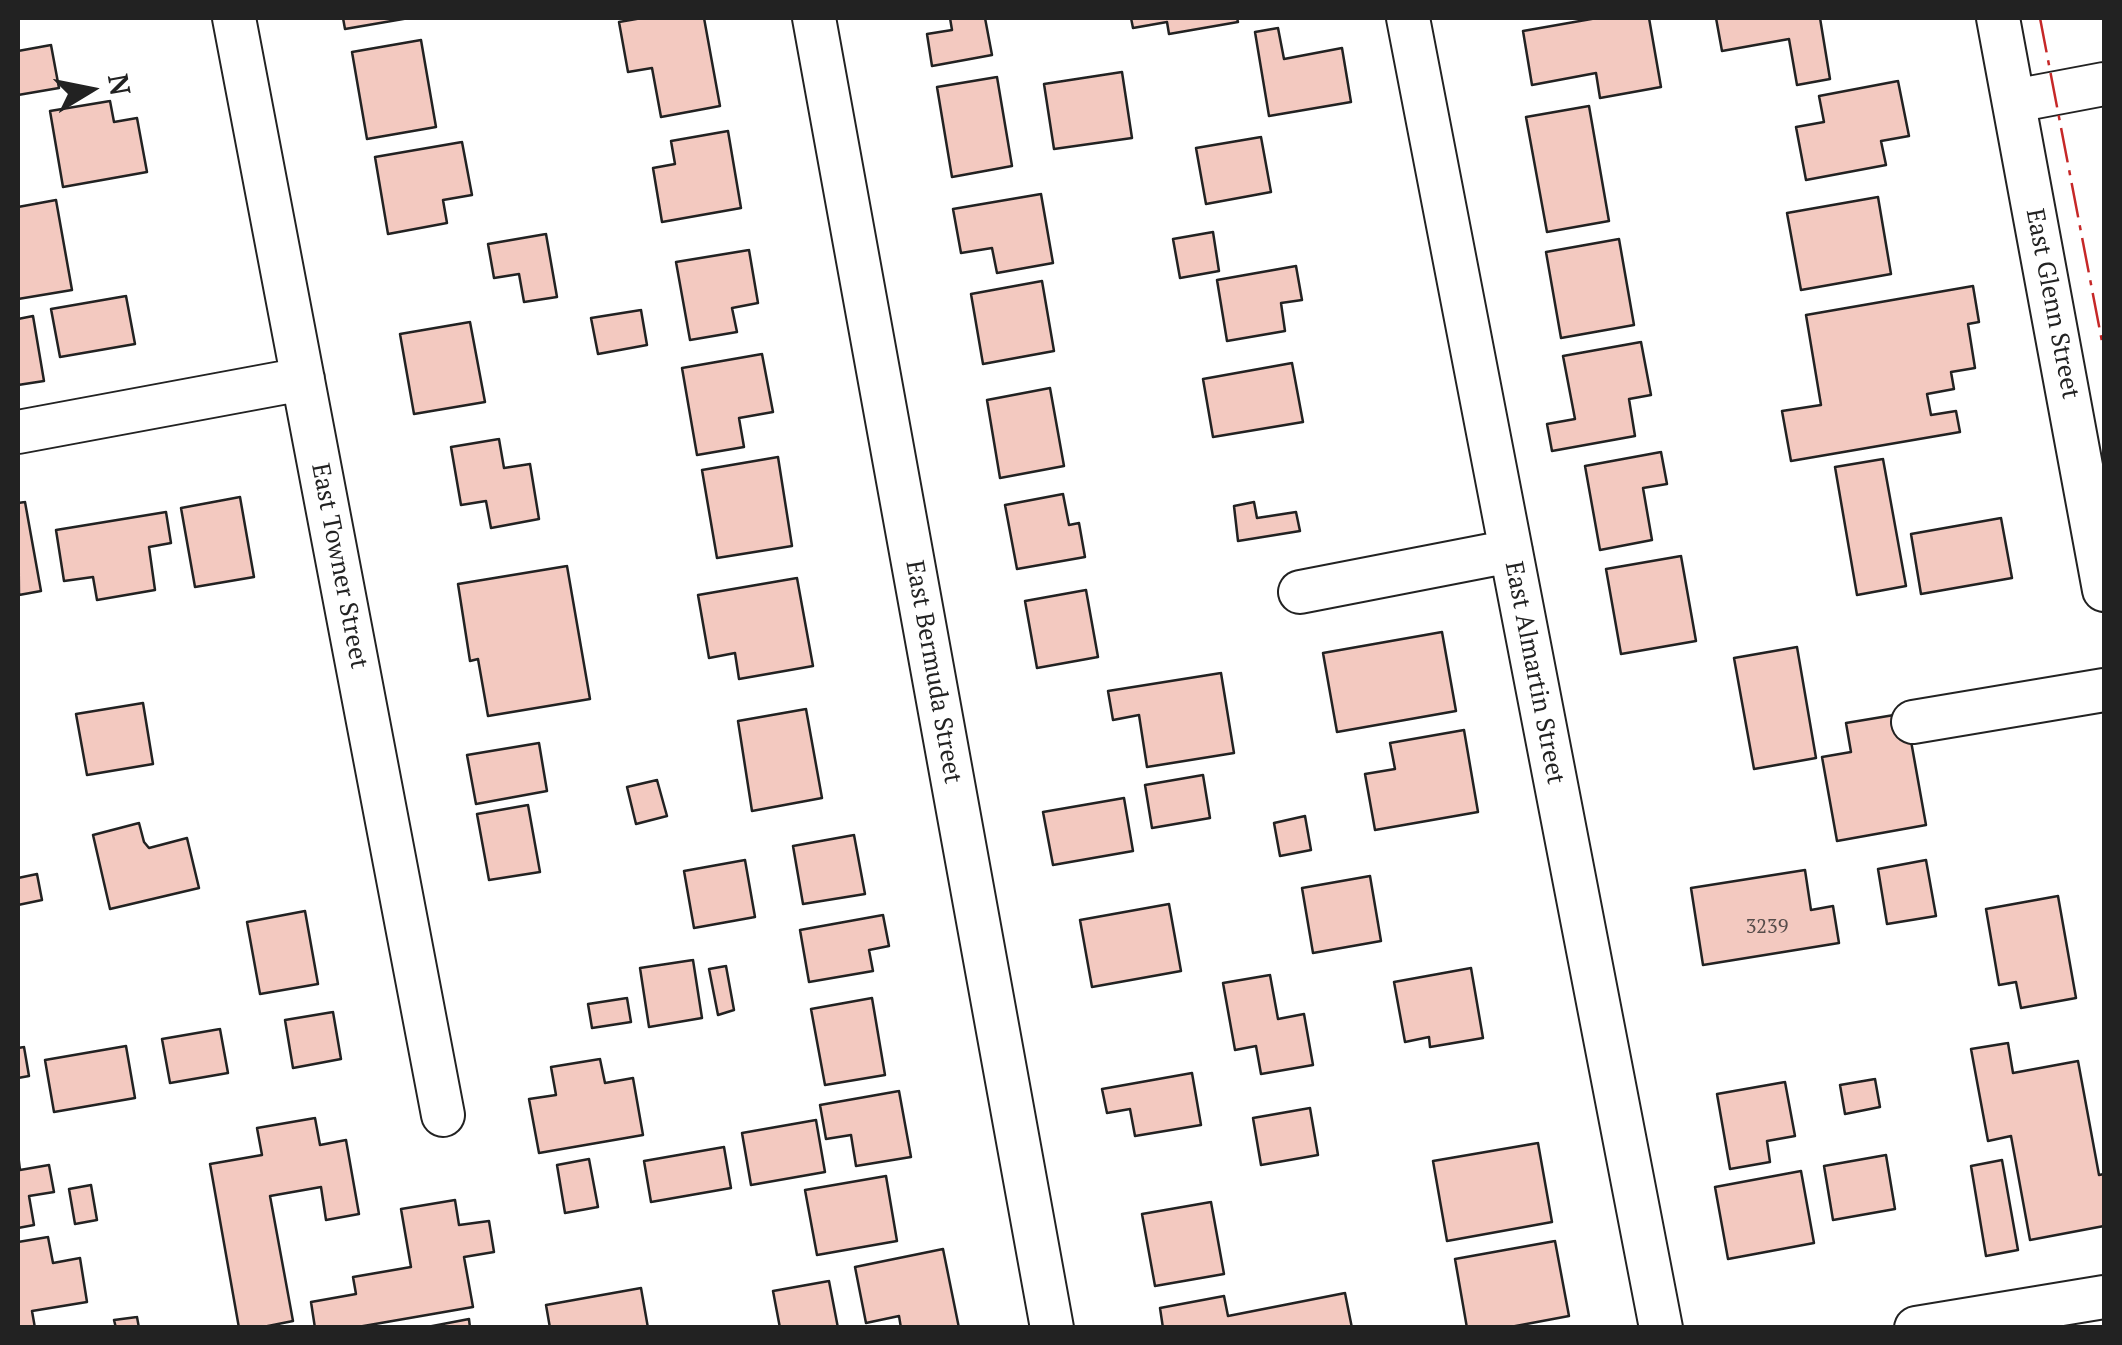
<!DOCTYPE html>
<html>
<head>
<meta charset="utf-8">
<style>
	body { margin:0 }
	#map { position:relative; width:2122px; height:1345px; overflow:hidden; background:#fff; font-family:"PT Serif",serif }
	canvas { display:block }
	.frame { position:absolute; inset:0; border:20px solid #222; pointer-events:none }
	.north { position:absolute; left:40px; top:40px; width:100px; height:100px; -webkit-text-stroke:8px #fff; paint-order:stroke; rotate:80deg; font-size:28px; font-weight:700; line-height:40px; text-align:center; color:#222 }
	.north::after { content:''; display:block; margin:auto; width:35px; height:45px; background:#222; clip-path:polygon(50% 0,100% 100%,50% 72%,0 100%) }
</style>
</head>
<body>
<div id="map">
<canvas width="2122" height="1345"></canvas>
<div class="frame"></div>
<div class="north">N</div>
</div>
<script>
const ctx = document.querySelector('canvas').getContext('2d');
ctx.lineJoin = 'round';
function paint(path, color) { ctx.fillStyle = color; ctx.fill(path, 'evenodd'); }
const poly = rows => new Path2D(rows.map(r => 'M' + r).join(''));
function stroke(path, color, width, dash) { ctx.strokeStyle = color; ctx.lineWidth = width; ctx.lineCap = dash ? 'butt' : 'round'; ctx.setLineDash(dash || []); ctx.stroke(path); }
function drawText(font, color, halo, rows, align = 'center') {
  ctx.font = font + ' "PT Serif",serif'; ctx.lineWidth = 8; ctx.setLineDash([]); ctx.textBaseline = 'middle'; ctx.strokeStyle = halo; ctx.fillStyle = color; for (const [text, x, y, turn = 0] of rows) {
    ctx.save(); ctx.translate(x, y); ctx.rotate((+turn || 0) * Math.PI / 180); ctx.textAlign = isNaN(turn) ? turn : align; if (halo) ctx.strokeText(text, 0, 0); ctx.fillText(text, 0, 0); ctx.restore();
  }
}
const building = poly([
	[343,18,409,18,345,29,343,18],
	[642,18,704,18,720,106,661,117,652,68,628,72,619,22,642,18],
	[950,18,985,18,992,55,932,66,927,34,952,30,950,18],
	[1131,18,1237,18,1238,22,1169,34,1167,22,1133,28,1131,18],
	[1597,18,1649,18,1661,87,1600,98,1596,73,1532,85,1523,31,1597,18],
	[1716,18,1820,18,1830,79,1797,85,1789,39,1722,51,1716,18],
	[1278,28,1284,59,1342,48,1351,102,1269,116,1255,32,1278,28],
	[421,40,436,127,367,139,352,52,421,40],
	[51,45,59,88,18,95,18,51,51,45],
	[1122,72,1132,138,1054,149,1044,84,1122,72],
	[997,77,1012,166,952,177,937,87,997,77],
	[1898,81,1909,136,1881,141,1886,165,1806,180,1796,127,1824,122,1819,96,1898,81],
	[110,101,114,122,137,118,147,172,63,187,50,111,110,101],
	[1589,106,1609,221,1547,232,1526,117,1589,106],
	[728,131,741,208,662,222,653,168,675,164,671,141,728,131],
	[1261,137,1271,192,1206,204,1196,148,1261,137],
	[462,142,472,195,443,200,447,223,388,234,375,157,462,142],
	[1041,194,1053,263,997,273,992,248,961,253,953,209,1041,194],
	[1878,197,1891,274,1801,290,1787,213,1878,197],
	[56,200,72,290,18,299,18,207,56,200],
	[1213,232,1219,271,1180,278,1173,239,1213,232],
	[546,234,557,297,524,302,519,274,494,278,488,244,546,234],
	[1619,239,1634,325,1561,338,1546,252,1619,239],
	[749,250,758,303,732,308,737,332,690,340,676,262,749,250],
	[1296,266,1302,300,1281,303,1285,331,1227,341,1217,280,1296,266],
	[1042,281,1054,351,983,364,971,294,1042,281],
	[1973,286,1979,322,1968,324,1975,368,1951,372,1954,389,1927,394,1931,415,1956,411,1960,432,1791,461,1782,411,1821,405,1806,315,1973,286],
	[126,296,135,344,60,357,51,309,126,296],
	[641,310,647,345,598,354,591,318,641,310],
	[33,316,44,381,18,385,18,319,33,316],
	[470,322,485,402,414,414,400,334,470,322],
	[1641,342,1651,395,1629,399,1635,436,1552,451,1547,424,1575,419,1563,356,1641,342],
	[762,354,773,412,739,418,744,447,697,455,682,368,762,354],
	[1292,363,1303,422,1213,437,1203,379,1292,363],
	[1050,388,1064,466,1000,478,987,400,1050,388],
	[499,439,504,468,530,464,539,519,491,528,486,501,461,505,451,447,499,439],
	[1661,452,1667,484,1643,488,1652,540,1600,550,1585,466,1661,452],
	[778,457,792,546,717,558,702,470,778,457],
	[1883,459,1906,586,1857,595,1835,467,1883,459],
	[1063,494,1069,525,1079,523,1085,557,1017,569,1005,505,1063,494],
	[240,497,254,577,195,587,181,508,240,497],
	[25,502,41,591,19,595,18,503,25,502],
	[1254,502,1257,518,1296,512,1300,531,1238,541,1234,506,1254,502],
	[166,512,171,543,149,547,155,590,97,600,93,577,64,581,56,530,166,512],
	[2001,518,2012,578,1921,594,1911,534,2001,518],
	[1681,556,1696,641,1621,654,1606,569,1681,556],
	[567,566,590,699,488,716,478,659,470,661,458,584,567,566],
	[797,578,813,666,739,679,735,653,709,658,698,595,797,578],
	[1086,590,1098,657,1037,668,1025,601,1086,590],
	[1442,632,1456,711,1337,732,1323,653,1442,632],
	[1797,647,1816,758,1754,769,1734,658,1797,647],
	[1221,673,1234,753,1147,767,1139,715,1113,720,1108,691,1221,673],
	[143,703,153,764,87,775,76,714,143,703],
	[806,709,822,798,752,811,738,721,806,709],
	[1906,713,1926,825,1837,841,1822,757,1851,752,1846,723,1906,713],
	[1464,730,1478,812,1375,830,1365,774,1395,769,1390,743,1464,730],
	[539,743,547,791,476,804,467,755,539,743],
	[1203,775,1210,818,1152,828,1145,785,1203,775],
	[657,780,667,816,636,824,627,787,657,780],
	[1124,798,1133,851,1053,865,1043,812,1124,798],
	[528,805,540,872,489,880,477,814,528,805],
	[1305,816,1311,850,1280,856,1274,823,1305,816],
	[139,823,144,842,149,848,187,838,199,888,110,909,93,835,139,823],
	[854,835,865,894,803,904,793,846,854,835],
	[745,860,755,917,694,928,684,871,745,860],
	[1926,860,1936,916,1887,924,1878,869,1926,860],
	[1805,870,1811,910,1833,906,1839,943,1703,965,1691,888,1805,870],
	[37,874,42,900,18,905,18,878,37,874],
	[1370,876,1381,941,1313,953,1302,888,1370,876],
	[2058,896,2076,998,2021,1008,2016,982,1999,985,1986,909,2058,896],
	[1169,904,1181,971,1092,987,1080,920,1169,904],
	[305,911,318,984,260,994,247,922,305,911],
	[883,915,889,946,869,950,873,971,809,982,800,930,883,915],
	[693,960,702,1018,649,1027,640,968,693,960],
	[726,966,734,1010,718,1015,709,969,726,966],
	[1471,968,1483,1038,1430,1047,1429,1037,1405,1042,1394,982,1471,968],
	[1270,975,1278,1019,1304,1014,1313,1065,1261,1074,1256,1046,1235,1050,1223,983,1270,975],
	[627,998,631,1022,592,1028,588,1004,627,998],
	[872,998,885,1075,825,1085,811,1009,872,998],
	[333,1012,341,1059,293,1068,285,1020,333,1012],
	[220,1029,228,1073,170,1083,162,1039,220,1029],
	[2008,1043,2013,1073,2078,1061,2099,1175,2104,1174,2104,1226,2030,1240,2011,1136,1988,1141,1971,1049,2008,1043],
	[126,1046,135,1098,54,1112,45,1060,126,1046],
	[24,1047,29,1076,18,1078,18,1048,24,1047],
	[600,1059,605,1083,633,1078,643,1135,539,1153,529,1099,556,1095,551,1067,600,1059],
	[1192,1073,1201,1125,1135,1136,1130,1109,1107,1113,1102,1089,1192,1073],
	[1875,1079,1880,1107,1845,1114,1840,1085,1875,1079],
	[1785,1082,1795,1136,1767,1141,1770,1162,1730,1169,1717,1094,1785,1082],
	[899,1091,911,1157,856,1166,851,1135,826,1139,820,1105,899,1091],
	[1310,1108,1318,1155,1261,1165,1253,1118,1310,1108],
	[315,1118,320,1145,346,1140,359,1214,326,1220,321,1187,270,1196,293,1321,258,1328,239,1328,210,1164,262,1155,257,1128,315,1118],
	[816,1120,825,1172,751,1185,742,1133,816,1120],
	[1538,1143,1552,1222,1447,1241,1433,1161,1538,1143],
	[724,1147,731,1188,651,1202,644,1161,724,1147],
	[18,1154,20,1170,49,1165,54,1192,29,1196,34,1225,18,1228,18,1154],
	[1886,1155,1895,1209,1833,1220,1824,1166,1886,1155],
	[589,1159,598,1207,565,1213,557,1165,589,1159],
	[2002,1160,2018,1250,1986,1256,1971,1166,2002,1160],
	[1801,1171,1814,1243,1728,1259,1715,1187,1801,1171],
	[886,1176,897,1241,817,1255,805,1190,886,1176],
	[91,1185,97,1220,75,1224,69,1189,91,1185],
	[455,1200,459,1225,489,1221,494,1252,464,1257,473,1307,352,1328,315,1328,311,1302,356,1294,353,1277,411,1267,401,1209,455,1200],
	[1211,1202,1224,1274,1155,1286,1142,1214,1211,1202],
	[48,1237,53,1263,80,1258,87,1302,32,1311,35,1328,18,1328,18,1242,48,1237],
	[1555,1241,1569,1316,1505,1328,1467,1328,1455,1259,1555,1241],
	[943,1249,959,1328,901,1328,899,1316,866,1323,855,1267,943,1249],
	[829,1281,838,1328,780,1328,773,1291,829,1281],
	[641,1288,648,1328,550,1328,546,1305,641,1288],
	[1345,1293,1352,1328,1163,1328,1160,1308,1224,1296,1228,1316,1345,1293],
	[137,1317,139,1328,116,1328,114,1320,137,1317],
	[469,1319,470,1328,422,1328,469,1319]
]);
const minor = poly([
	[234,18,443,1115],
	[814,18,1052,1328],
	[1408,18,1661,1328],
	[1998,18,2104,590],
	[2014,101,2104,84],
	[18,432,303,379],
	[1300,592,1511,551],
	[1913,722,2104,690],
	[1916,1328,2104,1297]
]);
const power = poly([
	[2040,18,2104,352]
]);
const numberNames = [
	["3239",1767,927]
];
const streetNames = [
	["East Glenn Street",2052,304,79],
	["East Towner Street",339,566,79],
	["East Bermuda Street",933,672,80],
	["East Almartin Street",1534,673,79]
];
paint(building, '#f3c9c0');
stroke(building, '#222', 2.5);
stroke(minor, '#222', 46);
stroke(minor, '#fff', 42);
stroke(power, '#c62828', 2.5, [35, 8, 5, 8]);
drawText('20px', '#564c4a', null, numberNames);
drawText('25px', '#222', '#fff', streetNames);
</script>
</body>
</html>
